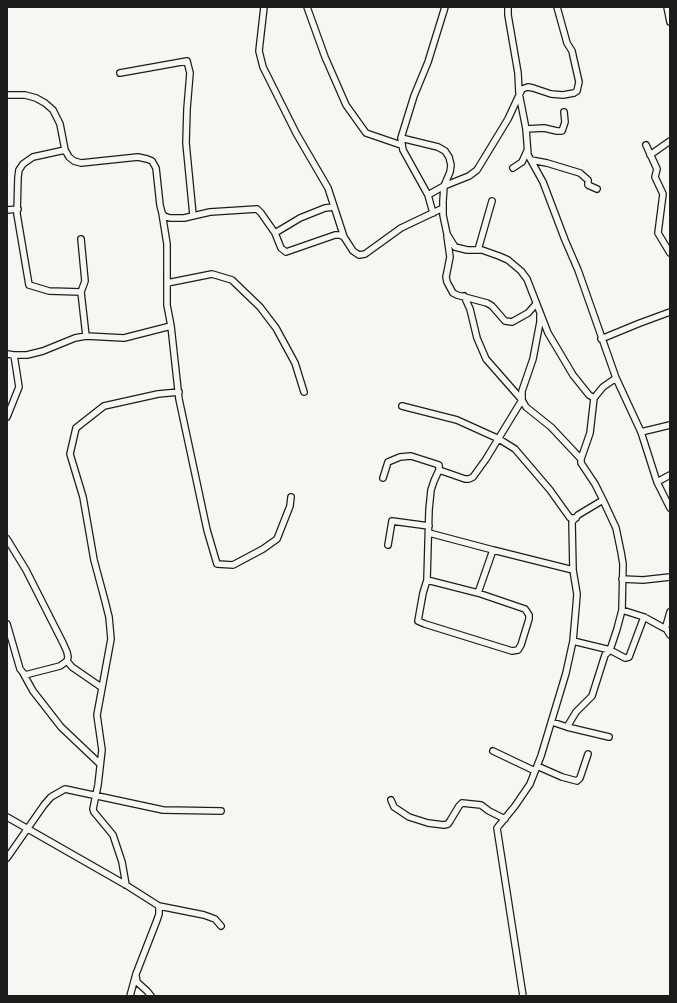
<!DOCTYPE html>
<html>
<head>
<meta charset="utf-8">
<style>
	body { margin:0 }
	#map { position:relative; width:677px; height:1003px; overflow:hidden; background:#f6f6f2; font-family:"Indie Flower",sans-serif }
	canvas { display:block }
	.frame { position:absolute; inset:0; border:8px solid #1c1c1c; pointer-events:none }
</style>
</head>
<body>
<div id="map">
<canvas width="677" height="1003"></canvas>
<div class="frame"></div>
</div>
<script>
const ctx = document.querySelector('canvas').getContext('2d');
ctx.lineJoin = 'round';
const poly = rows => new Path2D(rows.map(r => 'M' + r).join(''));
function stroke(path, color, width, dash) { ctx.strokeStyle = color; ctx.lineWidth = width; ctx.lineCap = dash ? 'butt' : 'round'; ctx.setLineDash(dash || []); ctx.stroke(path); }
const street = poly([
	[264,7,259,51,263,67,296,133,328,188,344,237],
	[307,7,325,57,346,105,366,133,401,145],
	[508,7,508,15,518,73,519,93,526,129,528,155,543,182,565,240,578,270,616,378,641,432,657,482,670,508],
	[667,7,670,22],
	[120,73,187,61,190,73,187,109,186,143,193,215],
	[7,95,25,95,36,98,45,103,53,110,60,124,65,150,69,157,74,161,81,163,138,157,147,159,152,161,156,168,160,205,162,213,164,216,170,218,184,218,210,212,257,209,261,213,275,233,281,248,286,252,335,235,340,235,344,237,353,251,359,255,365,254,401,228,443,208],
	[526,129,544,128,557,131,562,131,565,122,564,112],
	[401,138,438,147,445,151,449,157,451,165,450,172,444,186,443,201,443,215,447,234,455,247,467,250,482,250,499,256,508,260,521,271,527,279,548,333,557,348,573,375,589,395,594,398],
	[646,145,657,169,655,177,663,194,658,233,670,253],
	[65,150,33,157,23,164,19,170,18,177,17,214,29,285,49,291,81,292],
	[650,155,670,141],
	[531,160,547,163,580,173,588,180,588,185,597,189],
	[513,168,522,162,527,151],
	[428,195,444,186,469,176,477,170,508,119,522,89,528,87,533,88,551,94,563,95,574,93,577,91,579,82,574,60,572,51,567,43,557,7],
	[7,210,18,209],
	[162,213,167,244,167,305,171,326,179,399,207,530,217,564,233,565,263,549,277,539,290,506,291,497],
	[433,213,428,195,403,150,401,138,414,96,428,62,445,7],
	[275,233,300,218,325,208,334,207],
	[447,236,450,257,446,277,447,282,453,293,457,295,487,303,492,306,505,321,512,322,528,313,536,304],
	[81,239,85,281,81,292,86,336],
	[478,250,492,201],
	[167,283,212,274,232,280,260,307,276,328,295,363,304,392],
	[540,315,540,322,533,359,522,391,522,400,526,407,551,427,581,459],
	[601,339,640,323,670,312],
	[7,354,14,355,27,355,43,351,75,338,86,336,124,338,171,326],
	[402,406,457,420,499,439,515,449,550,490,570,518,576,518],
	[7,417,19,387,14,355],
	[641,432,670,425],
	[383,478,388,462,400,457,411,456,436,464,439,465,439,470,465,479,469,479,473,477,486,459,522,400,486,359,477,338,470,309,464,296],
	[657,482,670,475],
	[429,533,493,550],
	[7,539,26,570,63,643,67,652,68,657,67,661,72,667,101,687],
	[388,545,392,521,429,526],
	[622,579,643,580,670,577],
	[427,580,478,593,525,609,529,615,529,619,521,645,518,650,512,651,425,624,418,621,423,593,427,580,429,510,431,490,434,481,439,470],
	[478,593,493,550,573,570],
	[622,610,644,617,664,628,666,626,670,612],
	[7,624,20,669,25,675,60,666,67,661],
	[665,627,670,635],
	[573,641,610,650,625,658,629,657,644,617],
	[23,673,33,691,61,727,100,764],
	[552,722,567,727,576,712,592,696,605,655,610,650,617,629,622,610,623,564,621,552,616,528,603,500],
	[567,727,609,737],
	[493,751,535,771],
	[537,766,562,777,577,781,580,778,588,754],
	[391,800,394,807,409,817,428,823,444,825,448,824,450,821,459,806,462,803,481,805,489,811,505,819],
	[7,817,126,885,159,906,159,914,157,920,136,974,130,996],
	[7,858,44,805,51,797,65,789,163,810,221,811],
	[126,885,122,862,113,835,94,812,93,809,98,785,102,750,97,715,111,639,109,617,105,601,94,560,83,497,70,454,76,428,104,406,158,394,179,392],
	[159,906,204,915,215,919,221,926],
	[136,976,137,982,147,991,151,996],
	[523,996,497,828,515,806,530,784,541,756,566,673,573,641,576,607,577,594,573,570,572,522,578,515,603,500,595,484,581,463,581,459,590,433,594,398,603,387,616,378]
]);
stroke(street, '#1c1c1c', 8);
stroke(street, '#f6f6f2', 5.5);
</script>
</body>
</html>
